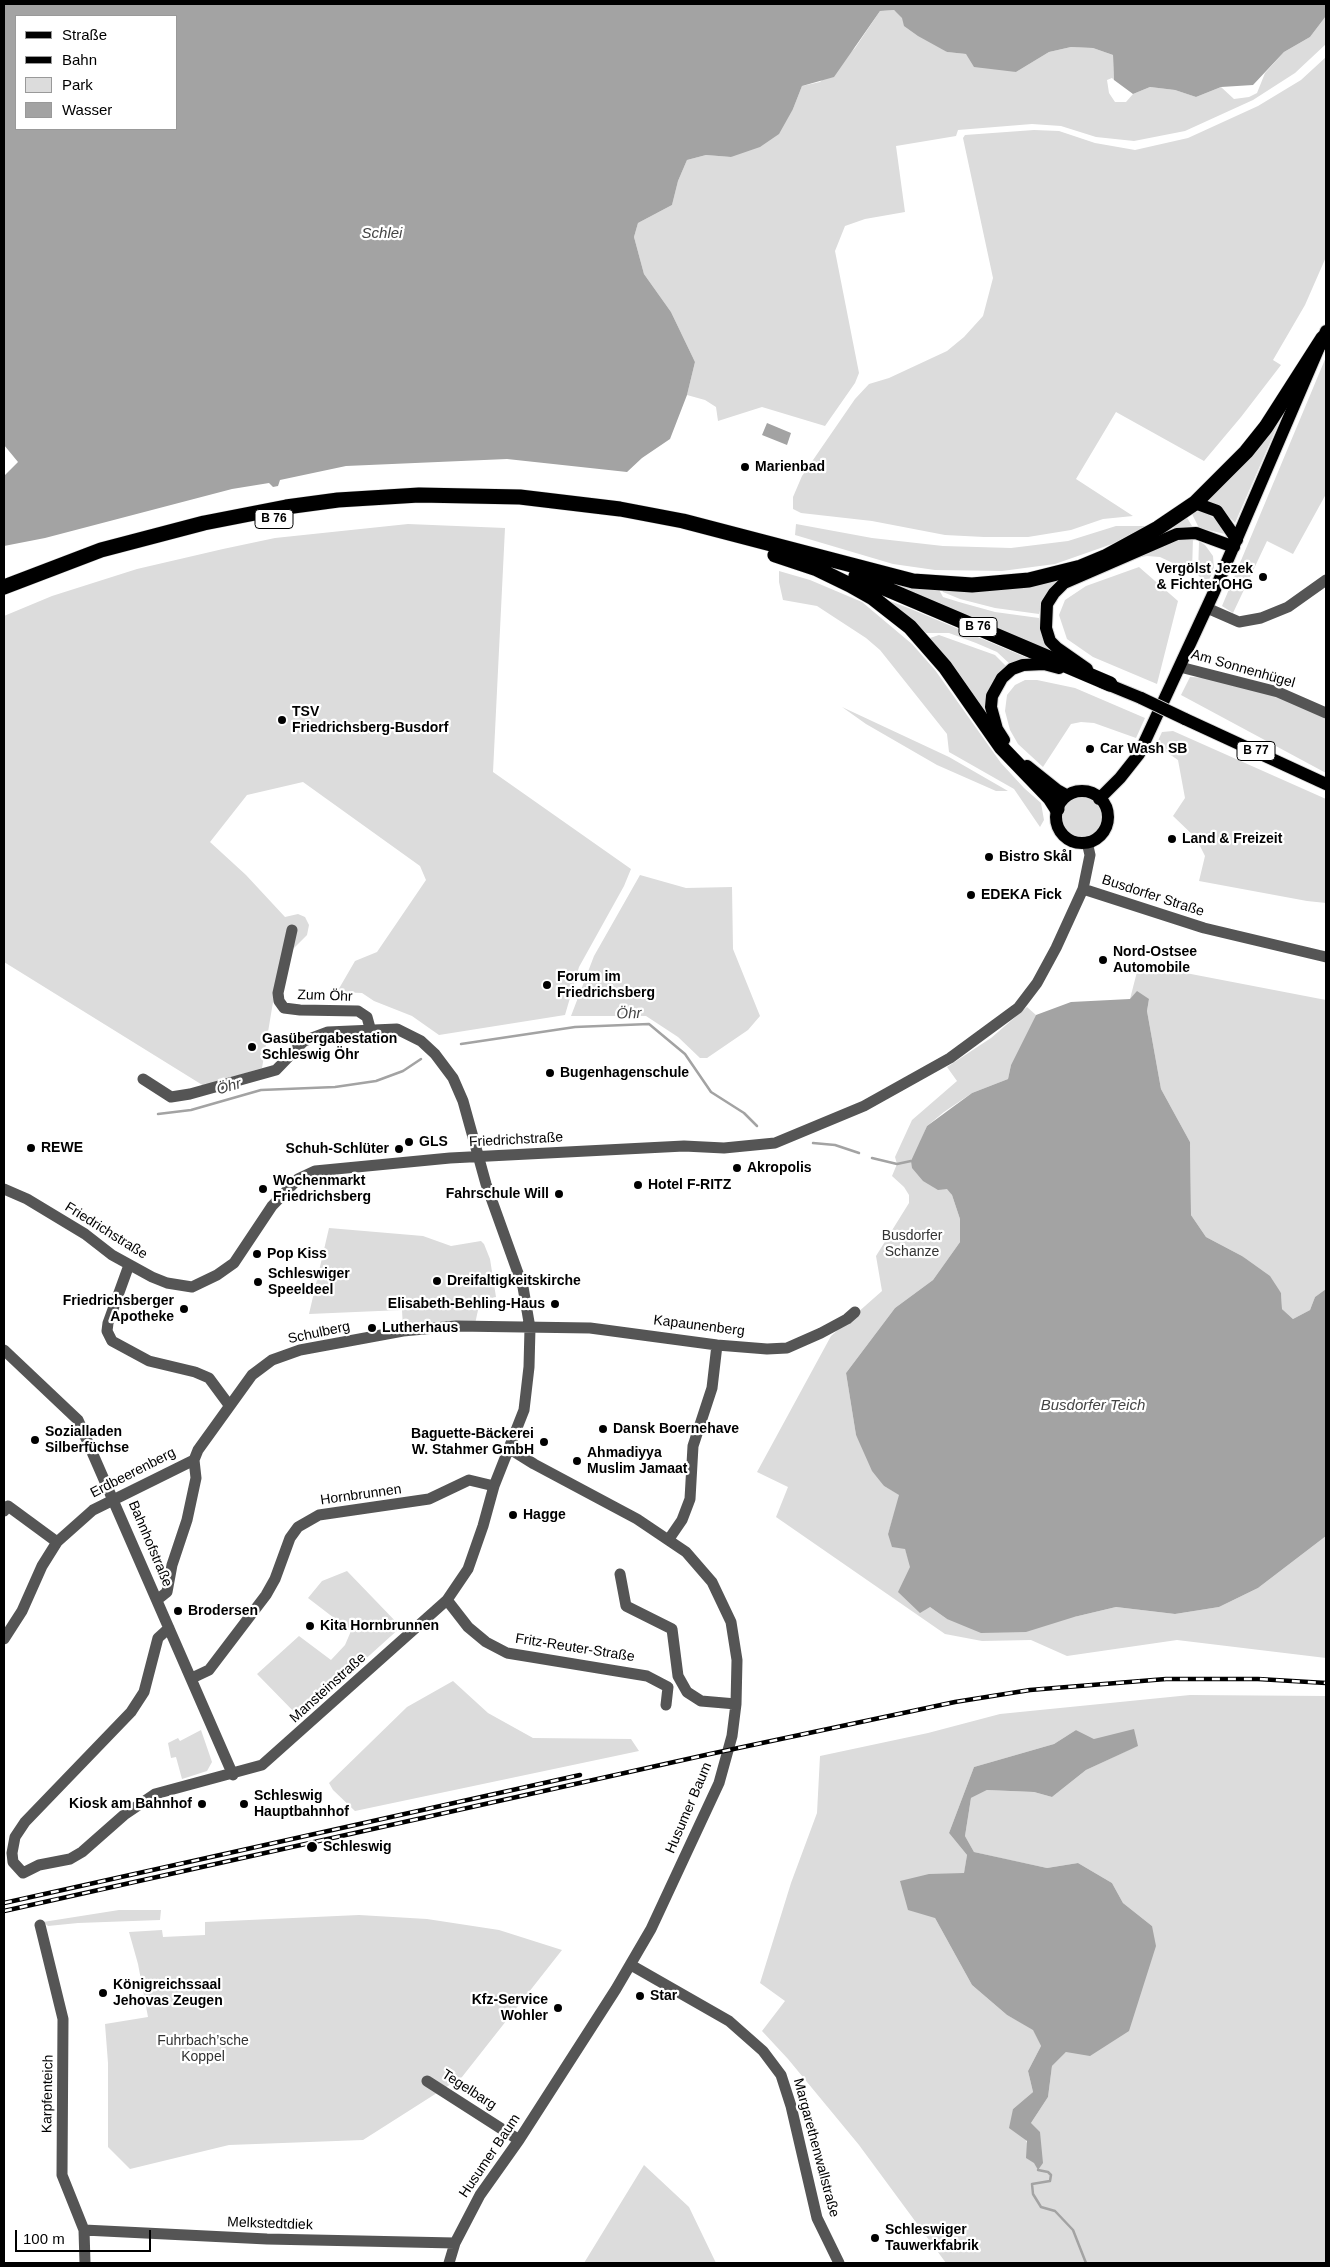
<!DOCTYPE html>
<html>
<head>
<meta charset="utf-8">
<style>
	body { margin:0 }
	#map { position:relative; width:1330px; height:2267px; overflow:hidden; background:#fff; font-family:Helvetica,sans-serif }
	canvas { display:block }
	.frame { position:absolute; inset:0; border:5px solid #000; pointer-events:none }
	.legend { position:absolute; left:15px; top:15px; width:162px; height:115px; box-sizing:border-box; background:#fff; border:1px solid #999; margin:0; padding:6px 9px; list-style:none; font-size:15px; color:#000 }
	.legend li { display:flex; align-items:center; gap:10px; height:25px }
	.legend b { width:25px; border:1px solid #999 }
	.scale { position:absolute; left:15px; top:2230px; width:136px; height:22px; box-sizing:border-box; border:2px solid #000; border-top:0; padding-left:6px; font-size:15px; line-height:18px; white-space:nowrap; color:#000; -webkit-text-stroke:4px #fff; paint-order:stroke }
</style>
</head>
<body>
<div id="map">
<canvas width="1330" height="2267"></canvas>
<div class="frame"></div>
<ul class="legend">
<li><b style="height:6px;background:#000"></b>Straße</li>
<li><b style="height:6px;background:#000"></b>Bahn</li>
<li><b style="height:14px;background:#dcdcdc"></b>Park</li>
<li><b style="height:14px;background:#a3a3a3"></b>Wasser</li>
</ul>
<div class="scale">100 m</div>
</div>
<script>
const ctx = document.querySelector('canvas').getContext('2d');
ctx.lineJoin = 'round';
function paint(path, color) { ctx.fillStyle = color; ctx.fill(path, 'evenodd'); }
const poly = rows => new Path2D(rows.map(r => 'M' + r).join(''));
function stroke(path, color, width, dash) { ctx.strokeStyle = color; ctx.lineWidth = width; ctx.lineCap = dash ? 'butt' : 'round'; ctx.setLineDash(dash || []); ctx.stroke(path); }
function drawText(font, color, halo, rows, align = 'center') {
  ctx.font = font + ' Helvetica,sans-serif'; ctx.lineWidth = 4.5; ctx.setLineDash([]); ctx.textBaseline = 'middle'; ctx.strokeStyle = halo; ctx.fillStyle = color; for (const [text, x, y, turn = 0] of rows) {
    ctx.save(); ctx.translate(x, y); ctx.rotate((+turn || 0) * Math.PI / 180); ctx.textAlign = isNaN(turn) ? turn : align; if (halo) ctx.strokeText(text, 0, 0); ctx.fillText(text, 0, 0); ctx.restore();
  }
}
const green = poly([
	[894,10,947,52,966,54,1016,72,1049,52,1071,47,1093,48,1113,55,1114,80,1112,78,1107,80,1109,93,1115,102,1126,102,1133,94,1150,87,1175,90,1196,97,1221,87,1234,99,1249,97,1257,93,1265,73,1284,52,1310,37,1326,16,1326,44,1295,73,1253,100,1185,131,1134,141,1096,137,1061,126,1032,124,958,130,956,136,896,146,905,212,865,219,845,226,835,251,859,373,855,383,825,426,762,407,718,421,716,407,705,400,687,395,695,362,671,312,644,274,634,237,638,223,672,205,678,181,687,160,706,155,731,157,793,109,802,86,820,82,855,48,880,11],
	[1326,57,1326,257,1305,305,1273,360,1281,365,1241,417,1204,461,1116,412,1076,479,1133,516,1103,519,1071,530,1028,537,984,537,945,535,872,521,801,513,793,509,793,497,802,476,855,399,869,384,889,378,947,351,964,337,983,316,993,278,963,138,965,135,1034,130,1059,131,1095,143,1135,150,1188,138,1258,106,1301,80],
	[1326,357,1326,494,1293,554,1267,541,1233,613,1222,606],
	[1283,413,1235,523,1225,512,1207,501,1235,474,1255,452],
	[1202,511,1217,520,1225,534,1199,528,1191,512],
	[1186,516,1192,526,1174,529,1173,526],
	[408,524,505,528,493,772,631,869,624,886,579,967,565,1015,439,1035,412,1016,374,1001,362,993,337,992,355,961,377,952,426,880,420,866,303,782,247,795,210,842,246,875,285,917,298,914,305,917,309,925,307,935,293,949,274,996,262,1068,204,1086,4,962,4,616,52,596,137,569,223,549,275,538],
	[796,524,872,538,943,546,1011,548,1068,541,1116,526,1146,526,1112,544,1055,564,1002,571,935,570,893,564,795,535],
	[1184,537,1193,537,1192,572,1160,557,1147,556,1131,559],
	[1199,541,1205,545,1213,556,1214,569,1207,584,1198,575],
	[1139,567,1178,601,1157,684,1093,657,1067,639,1059,615,1065,600,1086,586],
	[779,571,810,580,862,602,912,644,935,670,1001,763,1024,788,1041,803,1044,820,1040,827,1014,789,949,752,947,734,880,650,866,638,817,606,783,600,779,582],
	[1066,576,1043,601,1039,614,995,608,960,599,943,592,941,589],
	[889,582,938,588,943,597,959,602,995,612,1039,618,1042,634,1056,654],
	[882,598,911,609,1030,659,1011,665,997,652,976,643,949,633,926,633],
	[939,635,995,655,1007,667,991,685,987,694,986,716,930,638],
	[1190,677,1211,678,1276,695,1326,718,1326,773,1181,695],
	[1025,680,1037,680,1075,688,1145,718,1136,738,1094,723,1081,722,1071,724,1043,767,1018,744,1010,730,1005,711,1007,695,1015,685],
	[842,707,949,757,1008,791,996,791,937,765,866,724],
	[1173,731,1326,799,1326,903,1307,901,1199,881,1205,856,1196,838,1173,816,1185,798,1178,760,1156,745,1162,732],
	'1062 817a20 20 0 1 1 40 0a20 20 0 1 1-40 0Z',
	[640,875,686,888,732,887,733,949,760,1016,748,1030,707,1058,700,1058,678,1037,646,1016,571,1016,594,956],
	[1139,964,1326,1000,1326,1289,1315,1297,1310,1310,1293,1319,1282,1309,1281,1293,1242,1256,1206,1237,1191,1215,1190,1142,1161,1089,1147,1011,1149,999,1130,999],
	[1027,1007,1036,1015,1011,1065,1008,1079,972,1093,944,1112,927,1126,921,1140,952,1195,960,1219,960,1242,933,1280,895,1308,846,1373,856,1435,884,1486,900,1495,888,1534,905,1549,911,1567,930,1607,947,1619,1074,1617,1116,1607,1175,1614,1219,1607,1258,1588,1326,1536,1326,1658,1177,1640,1067,1656,1031,1640,982,1641,945,1634,776,1517,788,1487,757,1472,831,1336,882,1291,876,1256,909,1203,909,1195,904,1187,892,1176,897,1164,895,1157,912,1120,957,1081,947,1067,991,1038],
	[329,1228,423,1236,451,1246,481,1241,484,1244,490,1259,496,1297,480,1301,475,1324,403,1328,402,1310,309,1314],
	[347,1571,401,1627,300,1718,257,1674,299,1636,331,1660,345,1645,351,1631,308,1598,322,1581],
	[453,1681,488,1713,533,1738,631,1739,639,1751,355,1811,333,1790,329,1783,407,1707],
	[1190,1695,1326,1696,1326,2263,946,2263,859,2145,788,2059,762,2031,785,2001,760,1983,791,1883,817,1813,820,1756,928,1733,1000,1714],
	[1076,1730,1094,1739,1137,1746,1086,1770,1052,1797,1034,1792,987,1790,971,1798,965,1836,974,1852,1005,1859,1047,1868,1078,1863,1112,1883,1123,1903,1152,1926,1066,2052,1052,2066,1048,2097,1031,2123,1038,2170,1013,2109,1033,2092,1028,2071,1041,2046,1033,2029,1007,2015,972,1985,935,1918,929,1874,964,1874,967,1855,949,1833,974,1767,1054,1744],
	[201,1730,212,1762,207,1771,182,1779,176,1757,171,1758,168,1743,178,1738,180,1741],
	[119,1910,161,1910,160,1920,78,1923,48,1926,43,1922],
	[359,1915,427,1919,499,1930,562,1950,462,2077,363,2140,229,2145,130,2169,108,2147,108,2063,105,2024,148,2017,138,1964,129,1932,162,1930,163,1937,205,1935,205,1922],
	[644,2165,689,2207,716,2263,584,2263]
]);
const water = poly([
	[4,4,1326,4,1326,16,1310,37,1284,52,1253,85,1221,87,1196,97,1175,90,1150,87,1133,94,1114,80,1113,55,1093,48,1071,47,1049,52,1016,72,974,67,966,54,947,52,918,36,904,26,902,18,894,10,880,11,834,77,802,86,793,109,779,134,760,147,731,157,706,155,687,160,678,181,672,205,638,223,634,237,644,274,671,312,695,362,687,395,670,439,642,458,627,472,507,459,346,466,280,480,278,486,273,487,269,483,232,489,45,538,4,546,4,476,18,462,4,445],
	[16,16,176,16,176,129,16,129],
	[767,423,791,433,787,445,762,435],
	[1137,991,1149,999,1147,1011,1161,1089,1190,1142,1191,1215,1206,1237,1242,1256,1270,1276,1281,1293,1282,1309,1293,1319,1310,1310,1315,1297,1326,1289,1326,1536,1258,1588,1219,1607,1175,1614,1116,1607,1074,1617,1026,1632,981,1633,947,1619,930,1607,920,1613,898,1592,910,1567,905,1549,892,1547,888,1534,899,1495,884,1486,872,1471,856,1435,846,1373,895,1308,933,1280,960,1242,960,1219,952,1195,947,1189,938,1190,923,1181,912,1168,911,1161,927,1126,972,1093,1008,1079,1011,1065,1036,1015,1071,1002,1130,999],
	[1134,1729,1138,1746,1086,1770,1052,1797,1034,1792,987,1790,971,1798,965,1836,974,1852,1047,1868,1078,1863,1112,1883,1123,1903,1152,1926,1156,1946,1129,2031,1090,2056,1066,2052,1052,2066,1048,2097,1031,2123,1040,2132,1043,2163,1038,2170,1034,2163,1026,2158,1027,2141,1009,2128,1013,2109,1033,2092,1028,2071,1041,2046,1033,2030,1007,2015,972,1985,935,1918,908,1910,900,1881,929,1874,964,1873,967,1855,949,1833,974,1767,1054,1744,1076,1730,1094,1739]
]);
const stream = poly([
	[461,1044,575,1027,649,1024,685,1054,711,1092,744,1113,757,1126],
	[158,1114,191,1110,261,1090,335,1087,376,1081,403,1071,421,1059],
	[813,1143,835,1145,859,1153],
	[872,1158,897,1164,911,1161],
	[1038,2170,1048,2172,1051,2175,1050,2181,1032,2184,1033,2194,1041,2207,1055,2211,1073,2230,1086,2263]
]);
const minor = poly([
	[1207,608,1239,622,1261,618,1288,607,1326,580],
	[1180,667,1278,692,1326,713],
	[1083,889,1204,928,1326,957],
	[292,930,278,993,279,1001,284,1008,300,1010,358,1011,367,1017,370,1028],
	[143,1079,171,1097,190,1094,276,1070,304,1041,328,1032,397,1029,421,1041,435,1054,453,1078,463,1101,486,1184,523,1287,530,1328,529,1367,524,1410,494,1486,483,1526,468,1569,447,1600,262,1765,155,1794,124,1815,82,1852,70,1859,39,1865,23,1873,13,1862,12,1853,15,1837,25,1822,131,1712,144,1692,158,1638,169,1628],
	[4,1189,27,1199,85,1234,112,1255,152,1277,167,1283,192,1287,217,1275,234,1263,272,1206,298,1179,315,1171,450,1158,684,1146,724,1148,775,1143,864,1106,950,1058,1018,1008,1037,983,1056,948,1083,889,1090,855,1087,842],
	[129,1265,108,1323,107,1331,112,1341,149,1361,195,1372,209,1378,229,1405],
	[4,1350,78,1420,233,1775],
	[4,1511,8,1506,57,1542],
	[669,1539,682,1520,690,1499,693,1446,712,1388,717,1345],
	[620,1574,626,1606,672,1629,678,1676,687,1692,701,1701,736,1704],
	[157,1600,167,1592,172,1565,187,1520,196,1478,194,1460,198,1450,252,1375,272,1360,300,1350,403,1331,456,1326,590,1328,717,1345,767,1349,787,1348,821,1333,847,1319,855,1312],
	[447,1600,468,1627,486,1642,507,1653,647,1676,668,1687,666,1705],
	[4,1639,22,1611,42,1566,57,1542,93,1510,194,1460],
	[192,1678,209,1670,266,1595,275,1579,290,1538,298,1527,319,1515,429,1499,469,1480,494,1486],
	[40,1925,63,2019,62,2175,84,2230,85,2263],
	[631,1965,729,2021,763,2051,781,2075,791,2106,817,2218,839,2263],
	[427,2081,519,2140],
	[84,2230,267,2239,455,2243],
	[449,2263,455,2243,480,2195,519,2140,616,1989,651,1929,719,1783,732,1736,736,1704,737,1660,731,1622,712,1582,686,1552,637,1519,534,1464,510,1449]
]);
const major = poly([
	[1195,503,1217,511,1237,540],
	[1087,669,1057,648,1050,641,1046,628,1047,604,1054,593,1064,583,1177,534,1196,533,1234,547],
	[1102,682,1141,698],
	[1185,719,1326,784],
	[1004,740,997,729,991,707,992,696,1002,678,1012,669,1023,665,1044,664,1059,668],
	[1027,766,1057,790,1066,795,1070,794],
	'1056 817a26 26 0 1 1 52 0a26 26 0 1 1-52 0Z',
	[1099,799,1120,778,1139,754,1214,592,1326,331]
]);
const highway = poly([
	[775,555,817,569,850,585,873,598,910,627,945,667,1001,747,1050,798,1057,809],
	[856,576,1110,684],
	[4,587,101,550,204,523,286,507,338,500,419,495,520,497,620,509,683,521,913,581,972,585,1029,580,1081,567,1105,557,1158,528,1195,503,1246,452,1266,427,1323,338]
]);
const rail = poly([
	[4,1903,580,1775],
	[4,1911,710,1754,955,1702,1030,1690,1166,1679,1258,1679,1326,1683]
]);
const majorBridge = poly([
	[1141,698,1185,719]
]);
const markers = [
	[745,467,5,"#000"],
	[1263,577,5,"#000"],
	[282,720,5,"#000"],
	[1090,749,5,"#000"],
	[1172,839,5,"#000"],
	[989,857,5,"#000"],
	[971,895,5,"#000"],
	[1103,960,5,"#000"],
	[547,985,5,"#000"],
	[252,1047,5,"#000"],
	[550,1073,5,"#000"],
	[409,1142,5,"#000"],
	[31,1148,5,"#000"],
	[399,1149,5,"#000"],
	[737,1168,5,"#000"],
	[638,1185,5,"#000"],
	[263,1189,5,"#000"],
	[559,1194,5,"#000"],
	[257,1254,5,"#000"],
	[437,1281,5,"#000"],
	[258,1282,5,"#000"],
	[555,1304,5,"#000"],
	[184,1309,5,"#000"],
	[372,1328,5,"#000"],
	[603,1429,5,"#000"],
	[35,1440,5,"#000"],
	[544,1442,5,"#000"],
	[577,1461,5,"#000"],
	[513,1515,5,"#000"],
	[178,1611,5,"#000"],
	[310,1626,5,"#000"],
	[202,1804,5,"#000"],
	[244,1804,5,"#000"],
	[312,1847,6,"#000"],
	[103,1993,5,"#000"],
	[640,1996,5,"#000"],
	[558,2008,5,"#000"],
	[875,2238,5,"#000"]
];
const shields = [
	[274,519,38],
	[978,627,38],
	[1256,751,38]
];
const shieldNames = [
	["B 76",274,519],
	["B 76",978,627],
	["B 77",1256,751]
];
const poiNames = [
	["Marienbad",755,467],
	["Vergölst Jezek",1253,569,"right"],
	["& Fichter OHG",1253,585,"right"],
	["TSV",292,712],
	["Friedrichsberg-Busdorf",292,728],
	["Car Wash SB",1100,749],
	["Land & Freizeit",1182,839],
	["Bistro Skål",999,857],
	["EDEKA Fick",981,895],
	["Nord-Ostsee",1113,952],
	["Automobile",1113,968],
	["Forum im",557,977],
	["Friedrichsberg",557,993],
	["Gasübergabestation",262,1039],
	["Schleswig Öhr",262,1055],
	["Bugenhagenschule",560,1073],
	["GLS",419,1142],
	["REWE",41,1148],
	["Schuh-Schlüter",389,1149,"right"],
	["Akropolis",747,1168],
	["Wochenmarkt",273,1181],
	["Friedrichsberg",273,1197],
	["Hotel F-RITZ",648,1185],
	["Fahrschule Will",549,1194,"right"],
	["Pop Kiss",267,1254],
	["Schleswiger",268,1274],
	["Speeldeel",268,1290],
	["Dreifaltigkeitskirche",447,1281],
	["Friedrichsberger",174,1301,"right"],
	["Apotheke",174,1317,"right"],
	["Elisabeth-Behling-Haus",545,1304,"right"],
	["Lutherhaus",382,1328],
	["Dansk Boernehave",613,1429],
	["Sozialladen",45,1432],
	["Silberfüchse",45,1448],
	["Baguette-Bäckerei",534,1434,"right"],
	["W. Stahmer GmbH",534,1450,"right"],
	["Ahmadiyya",587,1453],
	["Muslim Jamaat",587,1469],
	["Hagge",523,1515],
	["Brodersen",188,1611],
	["Kita Hornbrunnen",320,1626],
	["Schleswig",254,1796],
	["Hauptbahnhof",254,1812],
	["Kiosk am Bahnhof",192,1804,"right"],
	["Schleswig",323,1847],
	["Königreichssaal",113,1985],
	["Jehovas Zeugen",113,2001],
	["Star",650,1996],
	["Kfz-Service",548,2000,"right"],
	["Wohler",548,2016,"right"],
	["Schleswiger",885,2230],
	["Tauwerkfabrik",885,2246]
];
const streetNames = [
	["Am Sonnenhügel",1243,669,16],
	["Busdorfer Straße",1153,896,18],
	["Zum Öhr",325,996,2],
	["Friedrichstraße",516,1140,-3],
	["Friedrichstraße",106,1231,32],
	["Kapaunenberg",699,1326,7],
	["Schulberg",319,1333,-12],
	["Erdbeerenberg",133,1473,-27],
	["Hornbrunnen",361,1495,-8],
	["Bahnhofstraße",150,1544,67],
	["Fritz-Reuter-Straße",575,1648,9],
	["Mansteinstraße",328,1688,-42],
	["Husumer Baum",689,1808,-67],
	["Tegelbarg",469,2090,33],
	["Karpfenteich",48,2094,-89],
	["Margarethenwallstraße",816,2148,75],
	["Husumer Baum",490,2156,-56],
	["Melkstedtdiek",270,2224,2]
];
const parkNames = [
	["Busdorfer",912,1236],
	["Schanze",912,1252],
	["Fuhrbach’sche",203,2041],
	["Koppel",203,2057]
];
const waterNames = [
	["Schlei",382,234],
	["Öhr",629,1014,-1],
	["Öhr",229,1087,-16],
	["Busdorfer Teich",1093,1406]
];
paint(green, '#dcdcdc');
paint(water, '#a3a3a3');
stroke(stream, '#a3a3a3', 2.5);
stroke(major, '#dbdbdb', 14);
stroke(highway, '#dbdbdb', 16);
stroke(minor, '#555', 11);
stroke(major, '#000', 12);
stroke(highway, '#000', 15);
stroke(rail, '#000', 4.5);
stroke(rail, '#fff', 2.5, [8]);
stroke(majorBridge, '#dbdbdb', 14, []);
stroke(majorBridge, '#000', 12);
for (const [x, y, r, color] of markers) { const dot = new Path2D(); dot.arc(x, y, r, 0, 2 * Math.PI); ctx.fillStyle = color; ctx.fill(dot); stroke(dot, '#fff', 2); }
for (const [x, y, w] of shields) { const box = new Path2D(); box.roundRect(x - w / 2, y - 9.5, w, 19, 4); ctx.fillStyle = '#fff'; ctx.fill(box); stroke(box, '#000', 1); }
drawText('bold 12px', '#000', null, shieldNames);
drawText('bold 14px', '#000', '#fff', poiNames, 'left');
drawText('14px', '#000', '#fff', streetNames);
drawText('14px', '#333', '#fff', parkNames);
drawText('italic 15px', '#444', '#fff', waterNames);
</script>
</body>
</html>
